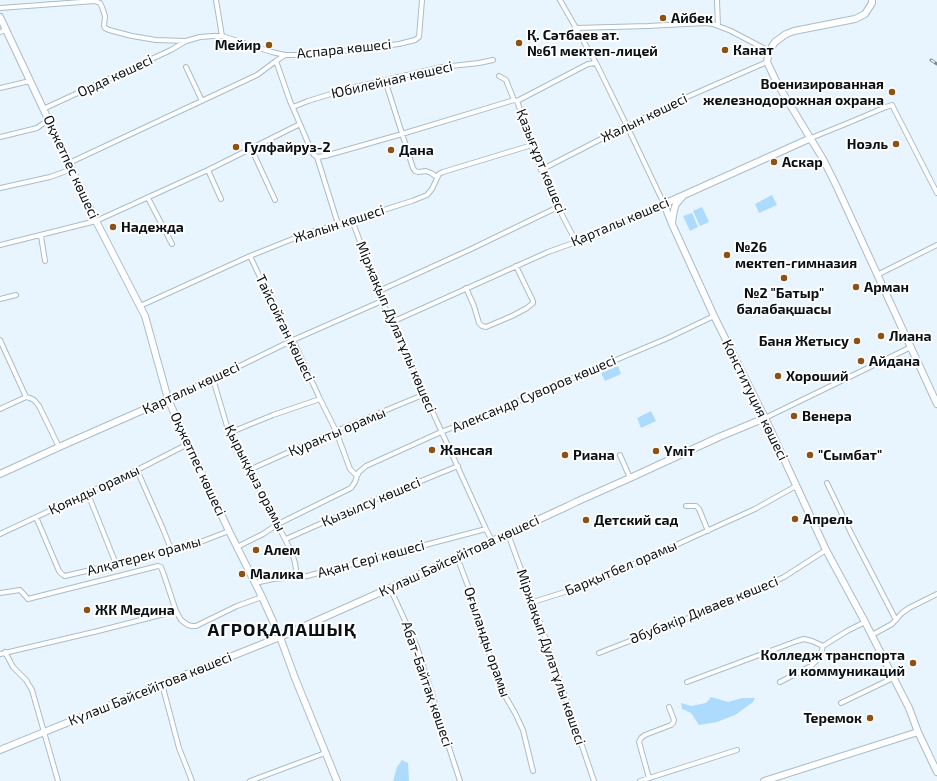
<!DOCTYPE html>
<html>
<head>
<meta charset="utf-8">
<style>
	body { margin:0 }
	canvas { display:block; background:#e8f5fe }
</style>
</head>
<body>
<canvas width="937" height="781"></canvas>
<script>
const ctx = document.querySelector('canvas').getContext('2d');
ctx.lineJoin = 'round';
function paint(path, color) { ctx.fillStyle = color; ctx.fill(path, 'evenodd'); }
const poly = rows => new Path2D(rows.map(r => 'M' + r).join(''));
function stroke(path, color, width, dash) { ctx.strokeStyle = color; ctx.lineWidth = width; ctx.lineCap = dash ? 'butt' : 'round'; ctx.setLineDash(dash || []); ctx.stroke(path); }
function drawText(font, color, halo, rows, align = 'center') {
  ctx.font = font + ' "Exo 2",sans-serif'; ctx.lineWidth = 4; ctx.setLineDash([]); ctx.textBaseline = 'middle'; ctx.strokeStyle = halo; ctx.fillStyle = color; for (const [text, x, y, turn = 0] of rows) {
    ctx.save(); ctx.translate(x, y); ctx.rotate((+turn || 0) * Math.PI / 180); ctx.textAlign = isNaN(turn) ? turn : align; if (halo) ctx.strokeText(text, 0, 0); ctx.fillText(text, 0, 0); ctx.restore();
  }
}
const green = poly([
	[772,195,777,205,759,213,755,204],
	[702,207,709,222,700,226,693,211],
	[692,213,698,227,690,231,683,216],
	[618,366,621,374,605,381,601,373],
	[651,411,656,421,641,428,637,418],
	[711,697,728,702,742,698,755,698,753,702,735,715,717,722,699,725,691,713,682,709,681,703,691,706,706,703],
	[402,760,408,763,409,781,393,781,397,767]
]);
const street = poly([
	[216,0,222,36],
	[717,0,718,26],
	[0,8,95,1,100,3,102,7,105,16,104,26,105,28,109,30,132,36,156,40,186,41,200,37,214,36,222,36,272,52,285,55,296,55,328,53,399,44,415,40,419,37,422,0],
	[575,28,648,26,705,23,713,24,731,31,769,51],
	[0,32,6,30],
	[285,55,276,61,290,101,312,152,314,155,317,157,338,224],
	[186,67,202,101],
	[499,76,506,80,514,100],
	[385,80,413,168,415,171,418,172,426,171,431,173,437,177],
	[0,88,30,81],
	[517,101,541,170,558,207,576,242],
	[293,107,308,101,347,89,442,67,479,63,493,60],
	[43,109,171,50,186,41],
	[0,137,37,128,48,120],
	[811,138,848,123,886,107,892,105,937,193],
	[251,148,275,200],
	[317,157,325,156,402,134,514,100,517,101,588,64,596,63],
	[69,163,257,75,276,61],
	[208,170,221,199],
	[541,170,601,139,687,97,767,62],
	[0,188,50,177,72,169],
	[148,198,172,244],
	[352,220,382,301,486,529,492,541],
	[41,236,45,261],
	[0,245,96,221,208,170,300,124],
	[877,275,937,245],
	[466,288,474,306,479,323,482,326,486,327,512,316,527,308,533,303,533,301,516,266],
	[379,291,469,250,558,207],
	[0,299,16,295],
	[140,306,250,256,305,234,352,220,412,201,427,195,432,189,439,174,443,172,532,145],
	[392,322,548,252,576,242,664,204,627,126,596,63,560,0],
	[0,340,26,397,30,398,34,400,39,406,59,447],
	[213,379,229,433,237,451,259,488,292,553,295,563,297,577],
	[168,399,213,379,293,340,382,301],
	[0,409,26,397],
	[765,418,911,347],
	[229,433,273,415,320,399],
	[620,455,630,478],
	[137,470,163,529,171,549],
	[249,470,336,431,425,394],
	[357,476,359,472,366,466,441,432,488,414,668,338,714,316],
	[827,483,851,533,896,620],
	[88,494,116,564],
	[686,506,696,506,699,509,708,531],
	[36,517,59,571,63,575,65,576,116,564,203,541,229,531],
	[0,534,137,470,188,444],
	[508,534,533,602,594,781],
	[286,539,374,500,458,466],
	[237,547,263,534,278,524,351,488,355,482,357,476,350,469,336,431,320,399,293,340,290,337,266,290,250,256],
	[457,557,468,586,474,608,501,689,515,713,523,730,533,771],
	[255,583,273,579,307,576,486,529],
	[390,588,417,647,442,726,460,781],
	[0,593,20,590,28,599,158,566,161,567,164,575,176,611,181,620,188,625,192,626,196,626,237,606,262,597],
	[533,602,584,586,623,569,755,509,796,486],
	[872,635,892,624,902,613,909,608,937,594],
	[5,652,13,667,26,680,32,690,58,781],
	[599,653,737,599,784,577,826,550],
	[0,654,98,631,176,611],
	[687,682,797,641,804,639,812,641,823,646],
	[780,682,811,666,820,657,823,646,847,631,865,622],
	[162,684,179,748,192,781],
	[841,703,893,678],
	[649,778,639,742,641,738,645,735,671,725,673,723,674,720,669,707],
	[250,781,325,753],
	[640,781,737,750]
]);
const secondary = poly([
	[872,0,872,3,865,14,855,19,794,31,786,34,775,42,769,51,767,62,778,85,823,159,836,185,937,404],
	[0,17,96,221,145,316,168,399,188,444,229,531,262,597,280,637,295,678,337,781],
	[811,138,664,204,672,224,714,316,765,418,826,550,865,622,909,708,918,732,937,772],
	[672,222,674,210,676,204,683,196],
	[0,474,59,447,168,399],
	[0,750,187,674,280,637,390,588,568,506,576,502,630,478,719,437,765,418],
	[764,781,918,732]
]);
const rail = poly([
	[931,60,937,64]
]);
const markers = [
	[663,18,4,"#8d5111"],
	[519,43,4,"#8d5111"],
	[269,45,4,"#8d5111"],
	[725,50,4,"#8d5111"],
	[892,92,4,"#8d5111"],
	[896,144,4,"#8d5111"],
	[236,147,4,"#8d5111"],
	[391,150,4,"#8d5111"],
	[774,162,4,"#8d5111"],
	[113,227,4,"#8d5111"],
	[727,255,4,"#8d5111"],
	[784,278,4,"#8d5111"],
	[856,287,4,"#8d5111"],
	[881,336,4,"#8d5111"],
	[857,341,4,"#8d5111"],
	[861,361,4,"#8d5111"],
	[778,376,4,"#8d5111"],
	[794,416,4,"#8d5111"],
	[432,450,4,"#8d5111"],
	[656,451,4,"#8d5111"],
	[565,455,4,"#8d5111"],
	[810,455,4,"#8d5111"],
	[795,519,4,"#8d5111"],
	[586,520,4,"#8d5111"],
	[256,550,4,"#8d5111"],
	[242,574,4,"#8d5111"],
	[87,610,4,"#8d5111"],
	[913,663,4,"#8d5111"],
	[870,718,4,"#8d5111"]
];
const poiNames = [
	["Айбек",671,18],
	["Қ. Сәтбаев ат.",527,35],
	["№61 мектеп-лицей",527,51],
	["Мейир",261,45,"right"],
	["Канат",733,50],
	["Военизированная",884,84,"right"],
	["железнодорожная охрана",884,100,"right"],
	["Ноэль",888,144,"right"],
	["Гулфайруз-2",244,147],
	["Дана",399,150],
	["Аскар",782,162],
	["Надежда",121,227],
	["№26",735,247],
	["мектеп-гимназия",735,263],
	["Арман",864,287],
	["№2 \"Батыр\"",784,293,"center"],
	["балабақшасы",784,309,"center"],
	["Лиана",889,336],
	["Баня Жетысу",849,341,"right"],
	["Айдана",869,361],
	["Хороший",786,376],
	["Венера",802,416],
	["Жансая",440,450],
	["Үміт",664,451],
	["Риана",573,455],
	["\"Сымбат\"",818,455],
	["Апрель",803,519],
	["Детский сад",594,520],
	["Алем",264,550],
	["Малика",250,574],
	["ЖК Медина",95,610],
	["Колледж транспорта",905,655,"right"],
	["и коммуникаций",905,671,"right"],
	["Теремок",862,718,"right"]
];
const streetNames = [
	["Аспара көшесі",344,49,-6],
	["Орда көшесі",115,76,-25],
	["Юбилейная көшесі",392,80,-13],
	["Жалын көшесі",644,118,-26],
	["Қазығұрт көшесі",541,161,68],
	["Оқжетпес көшесі",71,167,65],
	["Қарталы көшесі",620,222,-23],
	["Жалын көшесі",339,224,-18],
	["Міржақып Дулатұлы көшесі",396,327,67],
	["Тайсойған көшесі",285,328,64],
	["Қарталы көшесі",191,388,-25],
	["Александр Суворов көшесі",534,394,-23],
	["Конституция көшесі",755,400,64],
	["Қуракты орамы",337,432,-23],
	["Оқжетпес көшесі",198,464,65],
	["Қырыққыз орамы",255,478,63],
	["Қоянды орамы",94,490,-25],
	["Қызылсу көшесі",371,502,-23],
	["Алқатерек орамы",144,556,-15],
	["Күләш Бәйсейітова көшесі",459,556,-25],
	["Ақан Сері көшесі",371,559,-15],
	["Барқытбел орамы",621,568,-23],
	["Әбубәкір Диваев көшесі",704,610,-22],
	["Оғыланды орамы",487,642,71],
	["Міржақып Дулатұлы көшесі",551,657,71],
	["Абат-Байтақ көшесі",427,684,71],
	["Күләш Бәйсейітова көшесі",150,689,-22]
];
const districtNames = [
	["АГРОҚАЛАШЫҚ",282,630]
];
paint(green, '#addbfd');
stroke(street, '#a9bccb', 6);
stroke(secondary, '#a9bccb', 8);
stroke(street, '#fff', 4);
stroke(secondary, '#fff', 6);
stroke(rail, '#7e888f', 3);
stroke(rail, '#fff', 1.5, [4.5]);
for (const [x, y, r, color] of markers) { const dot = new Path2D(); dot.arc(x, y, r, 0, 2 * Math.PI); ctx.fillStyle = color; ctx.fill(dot); stroke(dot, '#fff', 1.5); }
drawText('bold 14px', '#0a1116', '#fff', poiNames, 'left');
drawText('14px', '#0a1116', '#fff', streetNames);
ctx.letterSpacing = '1px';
drawText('bold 18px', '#0a1116', '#fff', districtNames);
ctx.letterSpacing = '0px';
</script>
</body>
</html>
